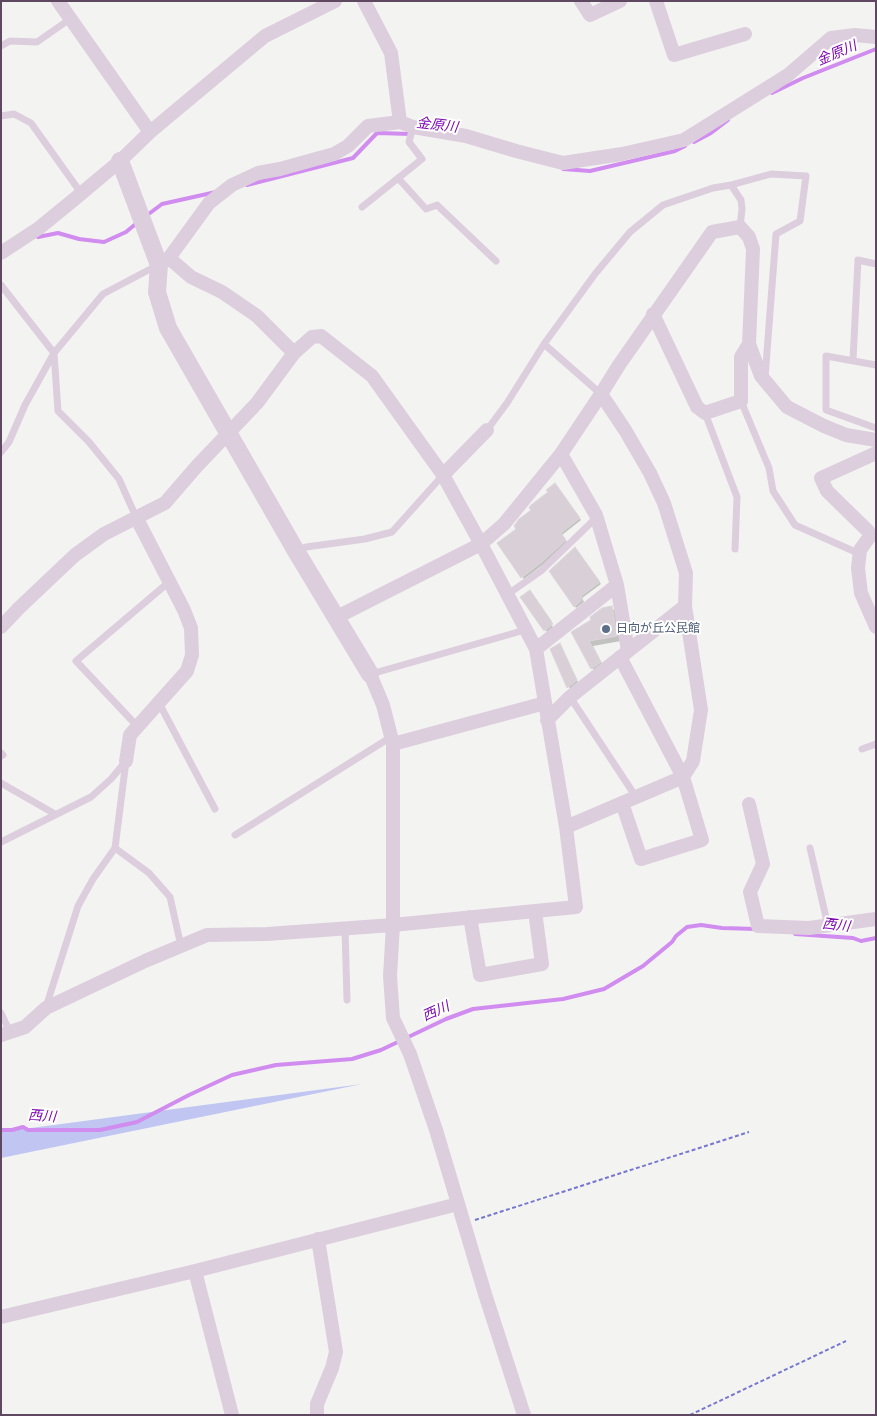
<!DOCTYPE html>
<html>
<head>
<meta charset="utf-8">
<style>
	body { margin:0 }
	#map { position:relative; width:877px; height:1416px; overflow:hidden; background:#f3f4f1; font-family:"Roboto Condensed",sans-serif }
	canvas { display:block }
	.frame { position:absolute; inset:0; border:2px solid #5f4960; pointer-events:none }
</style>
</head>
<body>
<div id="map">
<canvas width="877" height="1416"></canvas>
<div class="frame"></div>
</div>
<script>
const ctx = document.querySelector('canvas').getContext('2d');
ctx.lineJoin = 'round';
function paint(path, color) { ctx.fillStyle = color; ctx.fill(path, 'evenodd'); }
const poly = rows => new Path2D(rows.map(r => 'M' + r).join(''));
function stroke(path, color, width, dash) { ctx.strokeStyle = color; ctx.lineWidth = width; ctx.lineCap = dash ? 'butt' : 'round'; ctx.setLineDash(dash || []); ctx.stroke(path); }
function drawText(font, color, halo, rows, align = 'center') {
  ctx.font = font + ' "Roboto Condensed","Noto Sans JP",sans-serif'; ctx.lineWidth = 4; ctx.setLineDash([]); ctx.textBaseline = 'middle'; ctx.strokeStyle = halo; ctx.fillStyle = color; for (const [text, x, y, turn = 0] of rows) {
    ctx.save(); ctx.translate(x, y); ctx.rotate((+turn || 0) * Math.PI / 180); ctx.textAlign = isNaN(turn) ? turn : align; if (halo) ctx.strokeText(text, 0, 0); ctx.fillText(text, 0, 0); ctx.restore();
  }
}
const green = poly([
	[362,1084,1,1158,1,1132]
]);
const shadow = poly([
	[557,486,581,520,562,535,567,542,544,564,524,579,498,543,517,529,532,511],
	[577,550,601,584,582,598,584,602,576,608,575,606],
	[531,593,553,624,552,625,553,628,547,632,522,597],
	[611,607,616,612,621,641,593,646,604,667,597,673,592,668,573,633],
	[560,645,578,682,570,689,552,650]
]);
const stream = poly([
	[772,93,803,78,876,49],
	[694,142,711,133,728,120],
	[563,169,590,171,675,151,685,146],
	[247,185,353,158,377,133,411,134],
	[146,216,162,204,216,192],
	[38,237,58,233,79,239,104,242,126,232,138,222],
	[795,934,853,938,861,941,876,938],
	[1,1130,12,1130,23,1127,28,1130,100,1130,137,1122,189,1095,232,1075,276,1065,352,1059,381,1050,446,1019,473,1009,563,999,604,989,643,966,672,942,676,936,687,927,701,925,722,928,756,929]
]);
const building = poly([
	[555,483,580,518,561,533,566,540,542,562,521,578,497,543,516,529,514,526,519,519,531,510,529,508,531,505,548,492,546,490,555,483],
	[575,547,600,582,581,596,583,599,574,607,549,571,575,547],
	[530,590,552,622,551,623,552,625,544,631,520,597,530,590],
	[612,606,617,636,589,641,601,662,591,669,571,632,591,620,590,617,602,608,612,606],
	[560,643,577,680,567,688,550,649,560,643]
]);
const path = poly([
	[475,1220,749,1132],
	[690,1415,846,1341]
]);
const service = poly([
	[1,46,10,41,37,42,70,19],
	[1,116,14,114,31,123,81,193],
	[398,178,426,209,437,205,496,261],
	[731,185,771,174,806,176,800,221,776,234,765,378],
	[362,207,422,159,409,142,413,127],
	[1,285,54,353,58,411,89,442,119,479,136,517],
	[544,344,601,394],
	[853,360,858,260,876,264],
	[876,365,826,356,826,410,876,428],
	[741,401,769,468,773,491,795,525,860,554],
	[705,413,737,497,735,549],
	[487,430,507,403,544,344,595,274,630,232,663,205,713,188,731,185,741,200,742,209,740,227],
	[1,452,9,442,25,405,54,353,103,294,158,265],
	[297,550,306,547,365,539,392,532,443,475],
	[508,594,541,571,597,517],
	[371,674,525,630],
	[570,697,636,797],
	[159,703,215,809],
	[137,726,76,661,169,582],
	[862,749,876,744],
	[1,753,3,755,1,756],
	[1,783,55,814],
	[235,835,391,737],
	[1,842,91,797,111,779,126,761],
	[115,848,149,873,170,897,181,946],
	[810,848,828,926],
	[345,928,347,1000],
	[46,1007,78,906,93,879,115,848,126,761],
	[1,1013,10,1032]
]);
const minor = poly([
	[58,1,150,132],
	[364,1,391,53,400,122],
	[581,1,590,15,620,1],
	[656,1,674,55,745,34],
	[1,253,39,228,77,197,120,161,150,132,265,36,335,1],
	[159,265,169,258,209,203,232,185,258,173,280,169,334,154,348,146,368,126,400,122,413,127,466,136,516,151,563,163,622,154,684,140,788,75,831,38,855,35,876,37],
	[653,314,697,407,705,413,741,401,741,357,749,344],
	[876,453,821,478,827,491,868,531,870,536,860,550,858,568,861,593,876,627],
	[561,454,596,515,617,585,628,651],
	[443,475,487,430],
	[337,617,481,544,504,524,561,454,601,394,619,365,712,232,740,227,749,237,753,249,749,344,761,376,787,407,824,426,846,435,876,440],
	[1,627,19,608,75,555,104,534,165,503,197,466,257,403,294,353,257,316,222,292,191,277,169,258],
	[536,649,617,585],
	[620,657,683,777,702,840,641,859,622,803],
	[370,674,383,705,393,744,393,925,390,976,393,1018,410,1054,436,1130,485,1294,524,1415],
	[547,720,570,697,685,606],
	[393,744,545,703],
	[126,761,130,735,187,671,192,655,191,628,184,610,136,517],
	[749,804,763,864,750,892,758,926,809,928,876,919],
	[566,827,683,777,693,761,701,710,685,606,686,573,664,503,650,473,625,430,601,394],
	[470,917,480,975,542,964,535,911],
	[1,1035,25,1027,46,1008,145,961,207,935,267,934,393,925,576,907,566,827,536,649,481,544,443,475,372,376,321,336,312,337,294,353],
	[195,1271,232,1415],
	[1,1317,195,1271,458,1204],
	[317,1415,317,1404,332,1368,336,1352,318,1239]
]);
const tertiary = poly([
	[120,161,159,265,157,292,168,328,296,551,370,674]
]);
const markers = [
	[606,629,5,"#5c6f8a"]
];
const serviceNames = [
	["日向が丘公民館",616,629]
];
const waterNames = [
	["金原川",837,54,-23],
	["金原川",437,126,7],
	["西川",836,926,7],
	["西川",436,1012,-24],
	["西川",42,1117,4]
];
paint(green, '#c0c6f1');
paint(shadow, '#0003');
stroke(stream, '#d18cef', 4);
paint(building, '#d9d0d7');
stroke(building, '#ddd5db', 1);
stroke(path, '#7777d0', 2, [4, 2.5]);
stroke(service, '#ddcede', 7);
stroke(minor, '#ddcede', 14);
stroke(tertiary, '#ddcede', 18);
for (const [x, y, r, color] of markers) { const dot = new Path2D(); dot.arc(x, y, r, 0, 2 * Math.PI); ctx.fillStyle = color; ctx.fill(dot); stroke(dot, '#fff', 2); }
drawText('12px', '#4e5e75', '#fff', serviceNames, 'left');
drawText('italic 14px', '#7f09b3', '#fff', waterNames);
</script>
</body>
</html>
